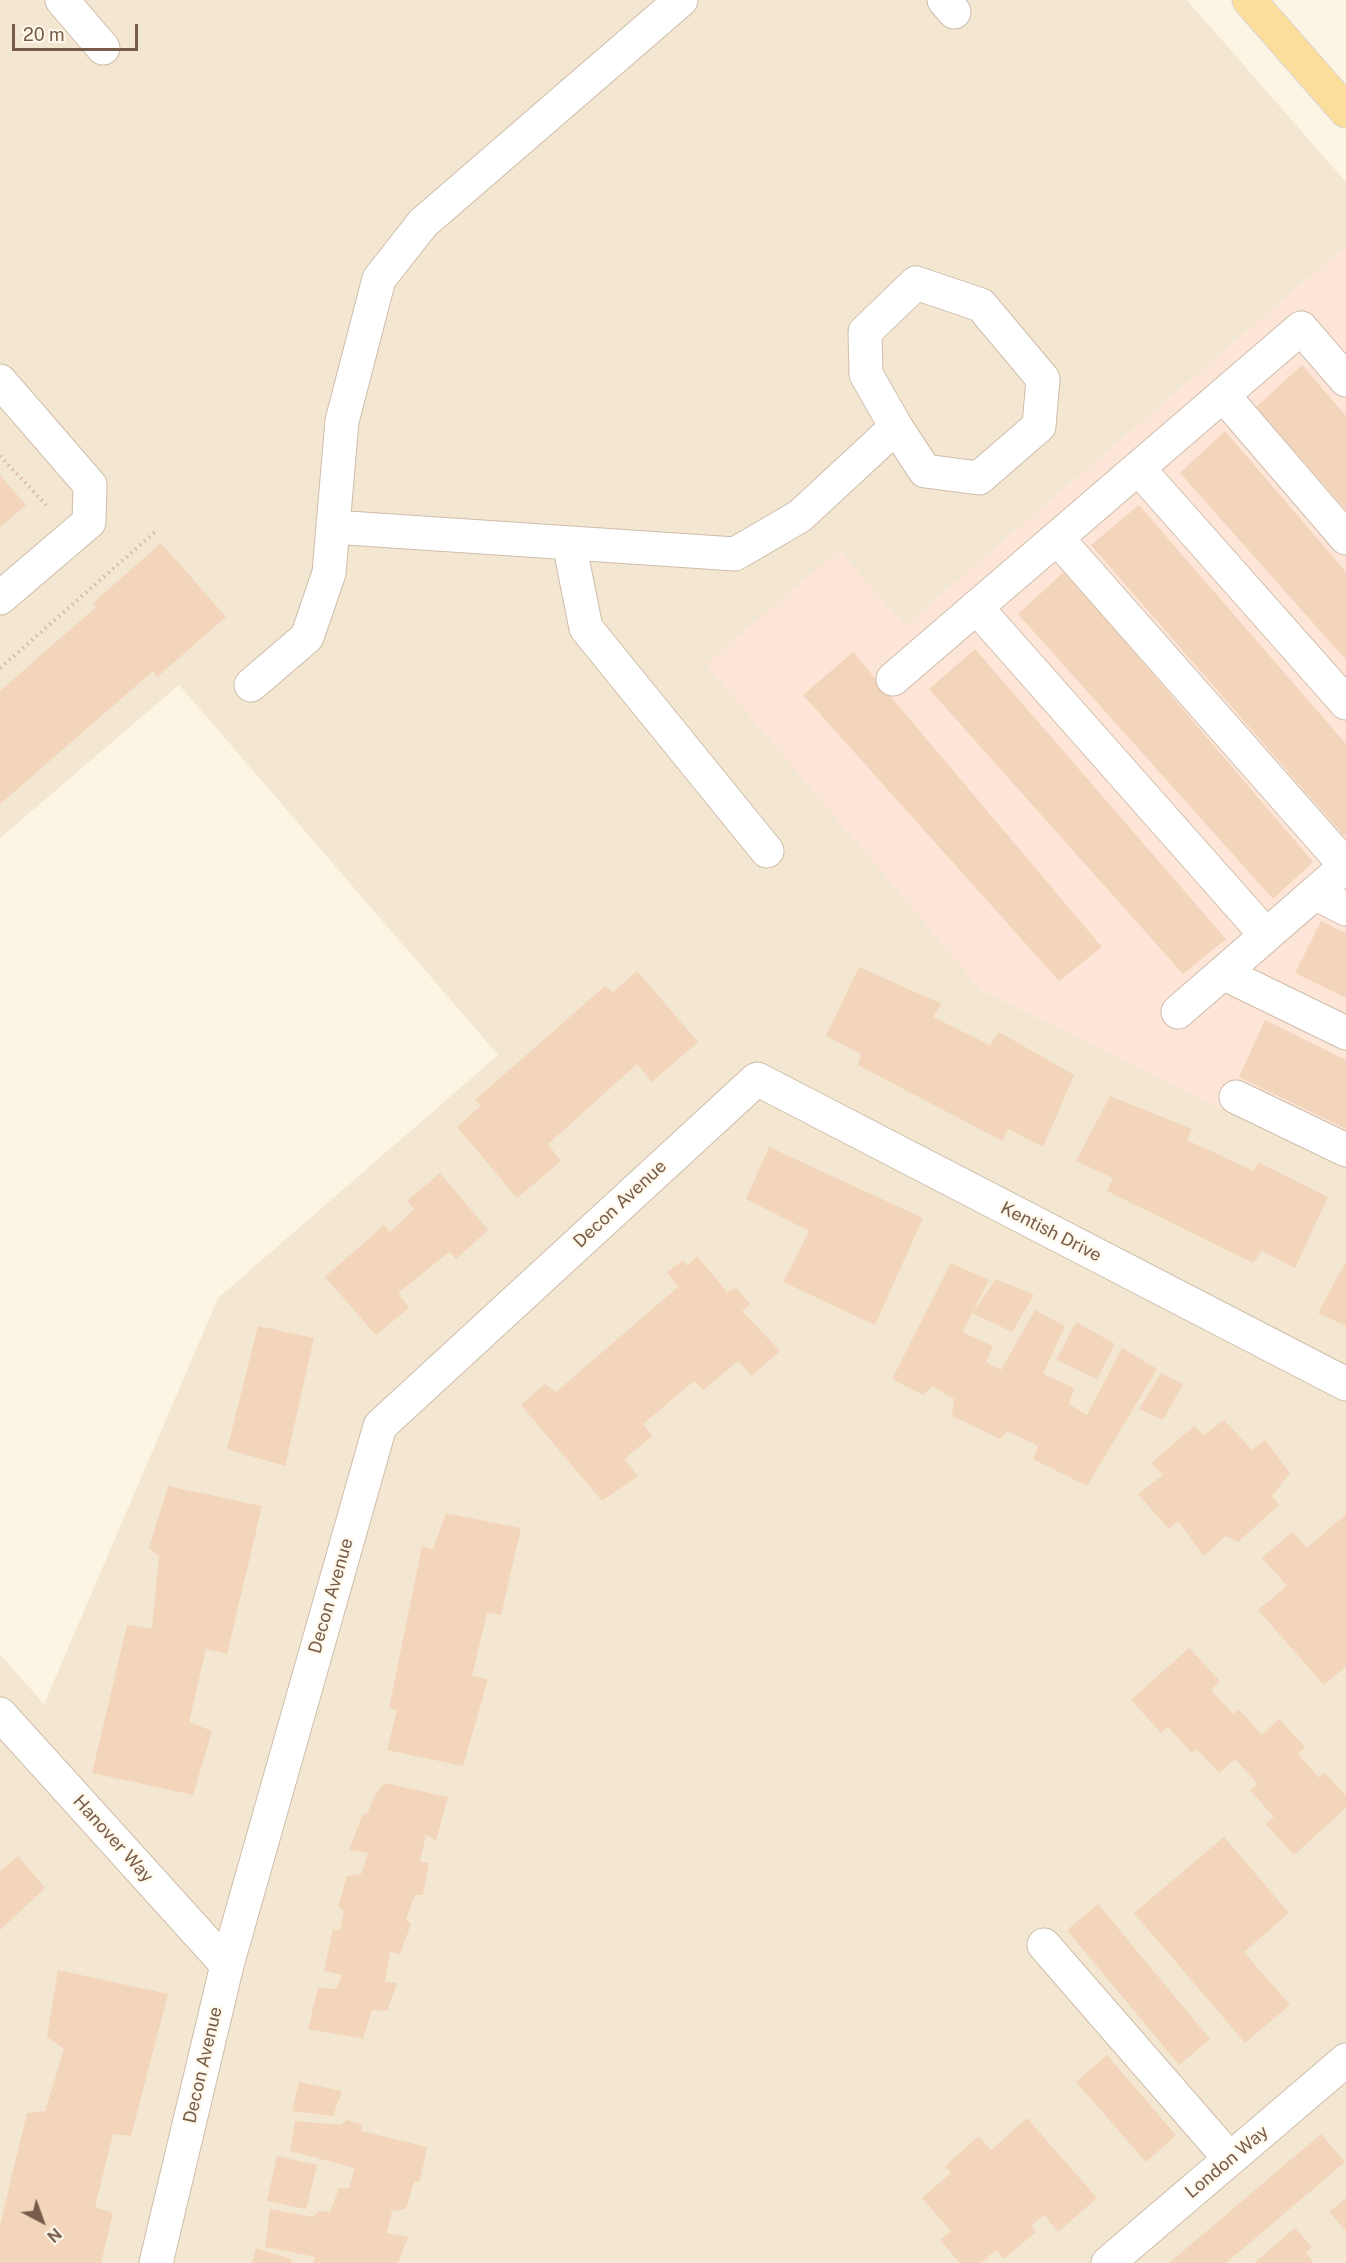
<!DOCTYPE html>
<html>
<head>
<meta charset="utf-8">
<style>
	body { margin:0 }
	#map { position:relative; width:1346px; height:2263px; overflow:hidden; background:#fdf5e4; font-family:"Public Sans",sans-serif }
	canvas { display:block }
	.north { position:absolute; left:12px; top:2191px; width:60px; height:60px; -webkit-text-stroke:4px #fff8eb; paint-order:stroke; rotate:139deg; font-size:16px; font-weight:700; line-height:24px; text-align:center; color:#765c49 }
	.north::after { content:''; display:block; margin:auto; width:21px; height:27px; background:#765c49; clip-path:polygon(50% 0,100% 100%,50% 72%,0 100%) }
	.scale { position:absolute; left:12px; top:24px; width:126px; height:27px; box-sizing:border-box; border:3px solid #765c49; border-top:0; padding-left:8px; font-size:18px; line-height:21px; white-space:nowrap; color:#765c49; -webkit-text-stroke:4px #fff8eb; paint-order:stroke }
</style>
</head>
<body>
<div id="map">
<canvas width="1346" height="2263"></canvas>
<div class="north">N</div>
<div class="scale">20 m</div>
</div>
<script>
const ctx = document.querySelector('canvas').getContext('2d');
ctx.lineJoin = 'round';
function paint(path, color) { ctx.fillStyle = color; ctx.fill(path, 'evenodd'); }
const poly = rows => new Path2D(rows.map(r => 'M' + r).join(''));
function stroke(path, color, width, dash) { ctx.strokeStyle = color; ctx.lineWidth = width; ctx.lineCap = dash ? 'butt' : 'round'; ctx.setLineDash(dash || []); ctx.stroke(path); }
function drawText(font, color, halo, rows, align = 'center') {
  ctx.font = font + ' "Public Sans",sans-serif'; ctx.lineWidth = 4.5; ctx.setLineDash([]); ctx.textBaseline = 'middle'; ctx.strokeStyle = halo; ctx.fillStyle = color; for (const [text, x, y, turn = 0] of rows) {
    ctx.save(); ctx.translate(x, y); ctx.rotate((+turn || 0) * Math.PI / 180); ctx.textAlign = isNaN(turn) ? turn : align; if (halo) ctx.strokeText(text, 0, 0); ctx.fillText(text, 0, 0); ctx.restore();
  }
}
const residential = poly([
	[0,0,1187,0,1346,182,1346,246,905,626,981,990,1346,1170,1346,2263,0,2263,0,1654,44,1704,218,1298,498,1055,179,685,0,838]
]);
const commercial = poly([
	[1346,246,1346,1170,981,990,706,664,839,550,905,626]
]);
const building = poly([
	[1302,365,1346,416,1346,510,1256,407],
	[1225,431,1346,572,1346,660,1180,473],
	[0,475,26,505,0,527],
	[1139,505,1346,744,1346,835,1344,836,1091,545],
	[161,543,226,617,157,677,153,671,0,804,0,691,96,607,93,603],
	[1065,571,1313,862,1273,899,1018,614],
	[975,649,1226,939,1183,974,929,689],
	[853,652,1102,947,1059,981,803,695],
	[1321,921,1346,933,1346,998,1295,973],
	[859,967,942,1004,933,1017,990,1045,999,1032,1074,1075,1043,1147,1008,1129,1002,1141,858,1065,861,1054,826,1036],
	[637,971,698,1042,652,1082,637,1064,548,1144,561,1161,517,1198,457,1127,481,1106,475,1100,605,986,613,992],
	[1265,1020,1346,1060,1346,1129,1239,1077],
	[1110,1096,1192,1129,1187,1140,1254,1171,1258,1162,1328,1197,1295,1268,1262,1251,1253,1263,1107,1191,1113,1178,1076,1161],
	[769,1147,923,1218,875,1325,783,1282,809,1231,746,1199],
	[440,1173,488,1230,456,1259,449,1252,398,1293,409,1308,376,1335,325,1277,384,1225,390,1232,414,1209,407,1201],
	[697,1256,727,1292,736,1288,750,1304,742,1311,780,1351,752,1376,738,1361,703,1390,694,1381,643,1424,652,1436,624,1459,638,1476,602,1501,521,1405,545,1384,556,1392,678,1287,667,1272,683,1260,687,1266],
	[1346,1261,1346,1326,1318,1313],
	[951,1263,989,1280,972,1313,996,1279,1034,1295,1012,1332,972,1313,962,1332,993,1346,986,1362,1001,1370,1035,1310,1065,1326,1043,1374,1074,1388,1069,1404,1087,1415,1122,1348,1157,1369,1087,1486,1033,1459,1038,1446,1007,1431,1000,1439,952,1416,954,1399,932,1386,923,1395,892,1379],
	[1076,1322,1115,1344,1097,1379,1056,1360],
	[258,1326,314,1338,285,1466,227,1449],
	[1161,1373,1183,1384,1163,1420,1139,1409],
	[1224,1420,1252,1450,1265,1440,1290,1473,1272,1496,1279,1505,1238,1542,1226,1536,1204,1556,1178,1521,1169,1529,1138,1494,1163,1475,1151,1463,1194,1426,1204,1435],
	[168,1486,262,1506,227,1654,206,1649,189,1722,212,1731,193,1795,92,1773,127,1625,152,1629,159,1556,149,1548],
	[446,1513,521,1528,501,1615,487,1613,472,1676,488,1679,463,1766,387,1750,397,1710,389,1708,422,1546,433,1549],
	[1346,1514,1346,1666,1324,1685,1258,1610,1287,1586,1262,1558,1292,1532,1307,1548],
	[1189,1648,1220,1681,1211,1690,1233,1714,1239,1709,1262,1735,1279,1719,1305,1747,1298,1754,1319,1778,1324,1772,1346,1796,1346,1808,1294,1855,1266,1824,1274,1817,1250,1790,1258,1784,1235,1759,1219,1773,1197,1749,1192,1753,1168,1727,1161,1733,1131,1700],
	[385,1783,448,1797,436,1840,426,1835,420,1861,429,1863,423,1895,415,1895,406,1919,411,1924,400,1954,390,1952,385,1982,397,1983,387,2011,372,2010,363,2039,308,2029,318,1988,336,1989,342,1975,324,1971,333,1929,340,1930,344,1911,338,1906,347,1876,361,1874,368,1853,349,1850,362,1816,368,1812,375,1795],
	[1224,1837,1289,1913,1244,1952,1290,2005,1245,2043,1134,1913],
	[18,1856,45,1888,0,1930,0,1871],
	[1098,1904,1210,2039,1179,2065,1067,1930],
	[58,1970,168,1994,131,2136,113,2134,95,2207,113,2213,101,2263,0,2263,0,2225,27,2113,45,2111,64,2049,47,2037],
	[1107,2055,1176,2135,1146,2162,1076,2082],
	[299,2082,342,2091,333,2116,292,2111],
	[1027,2118,1097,2198,1058,2232,1044,2215,1031,2226,1036,2232,1004,2259,996,2250,981,2263,960,2263,940,2240,951,2231,922,2198,951,2173,945,2166,979,2136,991,2150],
	[347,2120,362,2124,361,2131,427,2147,420,2181,414,2182,406,2209,392,2211,387,2233,408,2237,398,2263,313,2263,315,2257,265,2247,270,2209,313,2217,319,2211,330,2212,339,2188,349,2188,355,2168,290,2151,295,2121,341,2125],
	[1321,2134,1345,2162,1226,2263,1169,2263],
	[277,2156,317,2165,306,2209,267,2201],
	[1346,2198,1346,2231,1329,2212],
	[1295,2228,1312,2247,1306,2253,1314,2263,1254,2263],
	[256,2248,292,2259,291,2263,252,2263]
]);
const path = poly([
	[0,456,49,508],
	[0,668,155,532]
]);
const minor = poly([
	[62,0,103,48],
	[944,0,954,12],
	[0,381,90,485,89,522,0,598],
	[1223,395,1346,538],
	[1138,468,1346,703],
	[333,527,735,554,800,516,896,427,866,374,865,332,916,283,981,305,1043,379,1039,426,979,478,925,471,896,427],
	[1057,538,1346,866],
	[569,543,586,628,767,851],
	[976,607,1266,935],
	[893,679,1301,328,1346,380],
	[251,685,307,637,329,573,342,421,379,279,423,223,681,0],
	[1315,893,1346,909],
	[1223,973,1346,1033],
	[1178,1012,1346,866],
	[1236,1097,1346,1150],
	[0,1714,227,1965],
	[1044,1945,1230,2159],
	[156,2263,227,1965,380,1426,757,1079,1346,1384],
	[1108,2263,1346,2060]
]);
const major = poly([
	[1249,0,1346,111]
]);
const streetNames = [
	["Decon Avenue",620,1204,-43],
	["Kentish Drive",1051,1232,27],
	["Decon Avenue",331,1596,-74],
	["Hanover Way",113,1839,48],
	["Decon Avenue",203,2065,-77],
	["London Way",1227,2162,-40]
];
paint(residential, '#f4e7d2');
paint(commercial, '#fde5d8');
paint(building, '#f2d5bb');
stroke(minor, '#cebdab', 35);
stroke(major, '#dbd5d0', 35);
stroke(path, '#d7b89e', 4, [1.5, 4.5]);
stroke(minor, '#fff', 33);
stroke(major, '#fcde9c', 33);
drawText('18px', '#765c49', '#fff8eb', streetNames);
</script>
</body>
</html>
